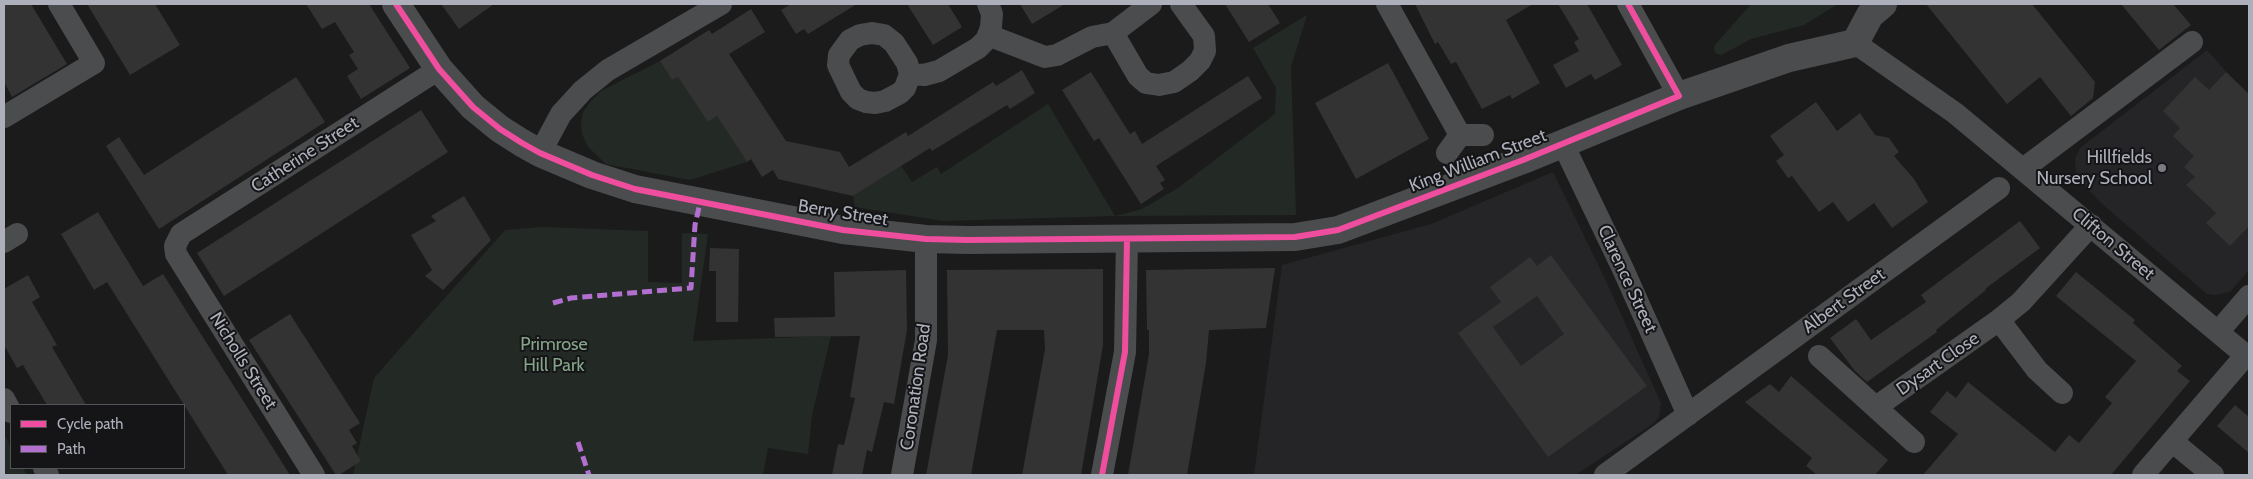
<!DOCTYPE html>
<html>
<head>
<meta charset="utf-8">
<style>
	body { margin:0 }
	#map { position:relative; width:2253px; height:479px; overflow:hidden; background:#1b1b1b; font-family:Cabin,sans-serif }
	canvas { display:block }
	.frame { position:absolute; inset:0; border:5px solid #adb0bb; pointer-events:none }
	.legend { position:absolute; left:10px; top:404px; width:175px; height:65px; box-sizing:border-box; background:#151517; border:1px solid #525359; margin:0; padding:6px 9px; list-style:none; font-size:15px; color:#adb0bb }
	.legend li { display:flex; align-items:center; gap:10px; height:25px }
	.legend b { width:25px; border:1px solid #525359 }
</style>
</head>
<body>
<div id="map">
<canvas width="2253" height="479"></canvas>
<div class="frame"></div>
<ul class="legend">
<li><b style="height:6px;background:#ef4d9e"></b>Cycle path</li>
<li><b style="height:6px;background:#b36fd0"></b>Path</li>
</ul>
</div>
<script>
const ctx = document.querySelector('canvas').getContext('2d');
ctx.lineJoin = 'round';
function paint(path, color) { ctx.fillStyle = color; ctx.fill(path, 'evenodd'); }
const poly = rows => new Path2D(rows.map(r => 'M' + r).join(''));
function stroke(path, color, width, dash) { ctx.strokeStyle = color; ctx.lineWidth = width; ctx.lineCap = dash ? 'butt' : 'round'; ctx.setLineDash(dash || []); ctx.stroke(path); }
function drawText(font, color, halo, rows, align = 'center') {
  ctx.font = font + ' Cabin,sans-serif'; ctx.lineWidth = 4; ctx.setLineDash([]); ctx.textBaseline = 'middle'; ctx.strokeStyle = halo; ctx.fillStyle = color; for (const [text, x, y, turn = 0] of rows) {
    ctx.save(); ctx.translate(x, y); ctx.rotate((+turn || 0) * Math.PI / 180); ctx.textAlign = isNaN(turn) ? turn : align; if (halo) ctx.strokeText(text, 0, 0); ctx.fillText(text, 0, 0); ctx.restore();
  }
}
const built = poly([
	[2207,50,2249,97,2249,270,2230,292,2215,295,2207,294,2200,288,2101,203,2076,176,2075,159,2080,148],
	[1553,172,1607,283,1661,403,1659,417,1653,424,1575,475,1254,475,1282,265,1431,224]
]);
const green = poly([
	[1751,4,1838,4,1804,25,1751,39,1721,55,1715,53,1714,46],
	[1307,15,1291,67,1296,215,1115,216,943,221,855,207,853,196,901,166,912,182,937,167,941,174,1048,104,1115,216,1142,209,1178,188,1275,114,1276,88,1253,48],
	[660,61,672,80,678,77,708,122,717,116,747,162,690,180,606,164,588,147,582,134,581,123,583,112,591,101,601,91],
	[542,227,648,231,648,282,682,283,682,233,708,234,693,341,831,336,812,415,808,454,768,448,763,475,353,475,374,378,505,230],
	[4,434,11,447,11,468,23,468,27,475,4,475]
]);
const building = poly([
	[4,4,31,4,67,64,12,97,4,82],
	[87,4,155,4,180,45,130,75],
	[306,4,369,4,410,68,361,99,347,76,358,69,349,55,354,52,335,22,322,29],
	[441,4,494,4,459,29],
	[791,4,857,4,808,34,804,29,796,34,781,10],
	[907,4,948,4,962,27,933,45],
	[1020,4,1065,4,1032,24],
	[1225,4,1268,4,1280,23,1249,42],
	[1415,4,1533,4,1506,20,1540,83,1512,99,1510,95,1482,109,1456,62,1451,64,1438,42,1435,44],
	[1558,4,1587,4,1622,65,1595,80,1591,74,1566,88,1553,65,1579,51,1574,42,1579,39],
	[1926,4,2032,4,2095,82,2093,98,2071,116,2040,77,2007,104],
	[2121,4,2173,4,2191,25,2159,50],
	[751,9,765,32,729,54,786,141,840,152,849,167,906,132,908,136,993,82,996,86,1022,70,1035,93,1010,109,1007,105,932,151,930,148,853,196,778,179,773,170,762,177,751,159,747,162,717,116,708,122,678,77,672,80,660,61,709,30,712,34],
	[1388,63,1429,139,1356,179,1315,103],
	[1091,72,1130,134,1135,131,1142,144,1248,76,1262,98,1156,166,1165,180,1160,183,1164,189,1141,204,1099,138,1094,141,1062,90],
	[2226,72,2249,94,2249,226,2230,246,2206,223,2216,213,2186,185,2195,177,2184,167,2194,156,2173,136,2180,128,2163,111,2195,77,2209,90],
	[296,77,325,122,159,229,106,146,119,137,144,175],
	[1816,102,1837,131,1860,113,1875,135,1889,138,1899,152,1894,156,1914,179,1928,202,1892,228,1874,203,1848,222,1833,202,1819,212,1792,176,1788,178,1776,161,1784,155,1770,136],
	[421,110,448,152,224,296,197,253],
	[464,196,491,240,443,290,425,276,432,270,411,235,436,221,431,216],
	[98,212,143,286,163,274,290,475,228,475,107,282,94,290,61,234],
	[2020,221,2040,248,1985,289,1986,290,1936,330,1937,332,1867,382,1855,371,1830,338,1856,319,1871,340,1926,302,1921,295],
	[710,248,739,249,738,322,716,322,716,271,709,271],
	[1551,255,1647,386,1548,457,1458,333,1501,302,1490,287,1530,257,1537,266],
	[1537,296,1564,334,1521,366,1493,327],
	[1275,268,1266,328,1209,330,1206,363,1187,475,1128,475,1149,354,1149,330,1147,330,1146,270],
	[1103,269,1103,345,1081,475,1022,475,1045,349,1044,330,997,330,971,475,926,475,948,355,947,270],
	[906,270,907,330,894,404,884,402,872,452,867,450,862,475,832,475,838,444,844,445,855,398,850,397,860,336,775,337,774,318,835,317,834,272],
	[2076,272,2135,320,2133,323,2182,366,2177,371,2190,381,2111,475,1923,475,1958,434,1930,412,1947,391,1956,398,1968,382,2055,452,2069,435,2079,443,2112,403,2105,397,2136,361,2056,296],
	[28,275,40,297,32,302,57,345,52,347,86,405,47,405,23,365,17,368,4,345,4,289],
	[290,314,360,423,349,430,357,443,352,446,361,461,339,475,336,475,249,340],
	[1791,376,1888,460,1875,475,1817,475,1806,466,1812,458,1745,402,1770,384,1779,392],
	[2235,405,2249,417,2249,453,2217,426]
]);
const minor = poly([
	[1387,4,1460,135],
	[1628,4,1679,96],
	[872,33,884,35,894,43,907,63,910,74,905,88,900,93,885,101,875,103,866,102,858,99,851,92,838,65,839,55,850,40,860,35,872,33],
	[1113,33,1138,76,1146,83,1159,85,1174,82,1190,71,1200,61,1205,51,1204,36,1181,4],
	[988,35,1045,57,1057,55,1092,37,1113,33,1151,4],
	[1855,43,1955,113,2249,358],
	[910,74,924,75,939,71,978,48,987,39,991,27,992,14,988,4],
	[4,117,94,63,59,4],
	[1563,144,1623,269,1688,415],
	[540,153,561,114,583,90,608,70,721,4],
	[1447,153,1460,135,1483,135],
	[2023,169,2192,42],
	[4,242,17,234],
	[1999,320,2037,370,2062,393],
	[2218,332,2249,296],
	[1819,356,1914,442],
	[4,399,11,412],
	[1876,407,1999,320,2021,302,2091,225],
	[2173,442,2213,475],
	[44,468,48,475],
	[314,475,176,254,175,246,181,234,439,69],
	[902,475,926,340,926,239],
	[1102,475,1125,352,1127,240],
	[1605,475,1999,188],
	[2143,475,2246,355]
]);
const tertiary = poly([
	[396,4,439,69,473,107,500,129,522,143,540,153,592,175,635,189,843,230,926,239,968,240,1295,237,1338,230,1523,160,1679,96,1789,58,1855,43,1870,15,1883,4]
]);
const quiet = poly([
	[553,303,571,298,691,288,695,225,700,203],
	[578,442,589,475]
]);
const cycleway = poly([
	[396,4,439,69,473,107,500,129,522,143,540,153,592,175,635,189,843,230,926,239,968,240,1295,237,1338,230,1523,160,1679,96,1628,4],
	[1102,475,1125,352,1127,240]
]);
const markers = [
	[2162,168,5,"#7a7c83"]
];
const streetNames = [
	["Catherine Street",305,155,-33],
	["King William Street",1478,161,-21],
	["Berry Street",843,213,9],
	["Clifton Street",2113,244,40],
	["Clarence Street",1627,279,65],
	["Albert Street",1844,301,-36],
	["Nicholls Street",243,361,58],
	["Dysart Close",1938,364,-35],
	["Coronation Road",916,387,-82]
];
const poiNames = [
	["Hillfields",2152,158],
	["Nursery School",2152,179]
];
const parkNames = [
	["Primrose",554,345],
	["Hill Park",554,366]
];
paint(built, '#252527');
paint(green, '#232a25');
paint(building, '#333');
stroke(minor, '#4b4c4e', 22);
stroke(tertiary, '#4b4c4e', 28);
stroke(quiet, '#b36fd0', 5, [10, 5]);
stroke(cycleway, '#ef4d9e', 6);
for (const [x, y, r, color] of markers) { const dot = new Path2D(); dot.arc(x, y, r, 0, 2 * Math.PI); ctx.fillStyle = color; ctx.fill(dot); stroke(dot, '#151517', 2); }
drawText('18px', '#adb0bb', '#151517', streetNames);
drawText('18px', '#adb0bb', '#151517', poiNames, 'right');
drawText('18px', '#85a58b', '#151517', parkNames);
</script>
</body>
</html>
